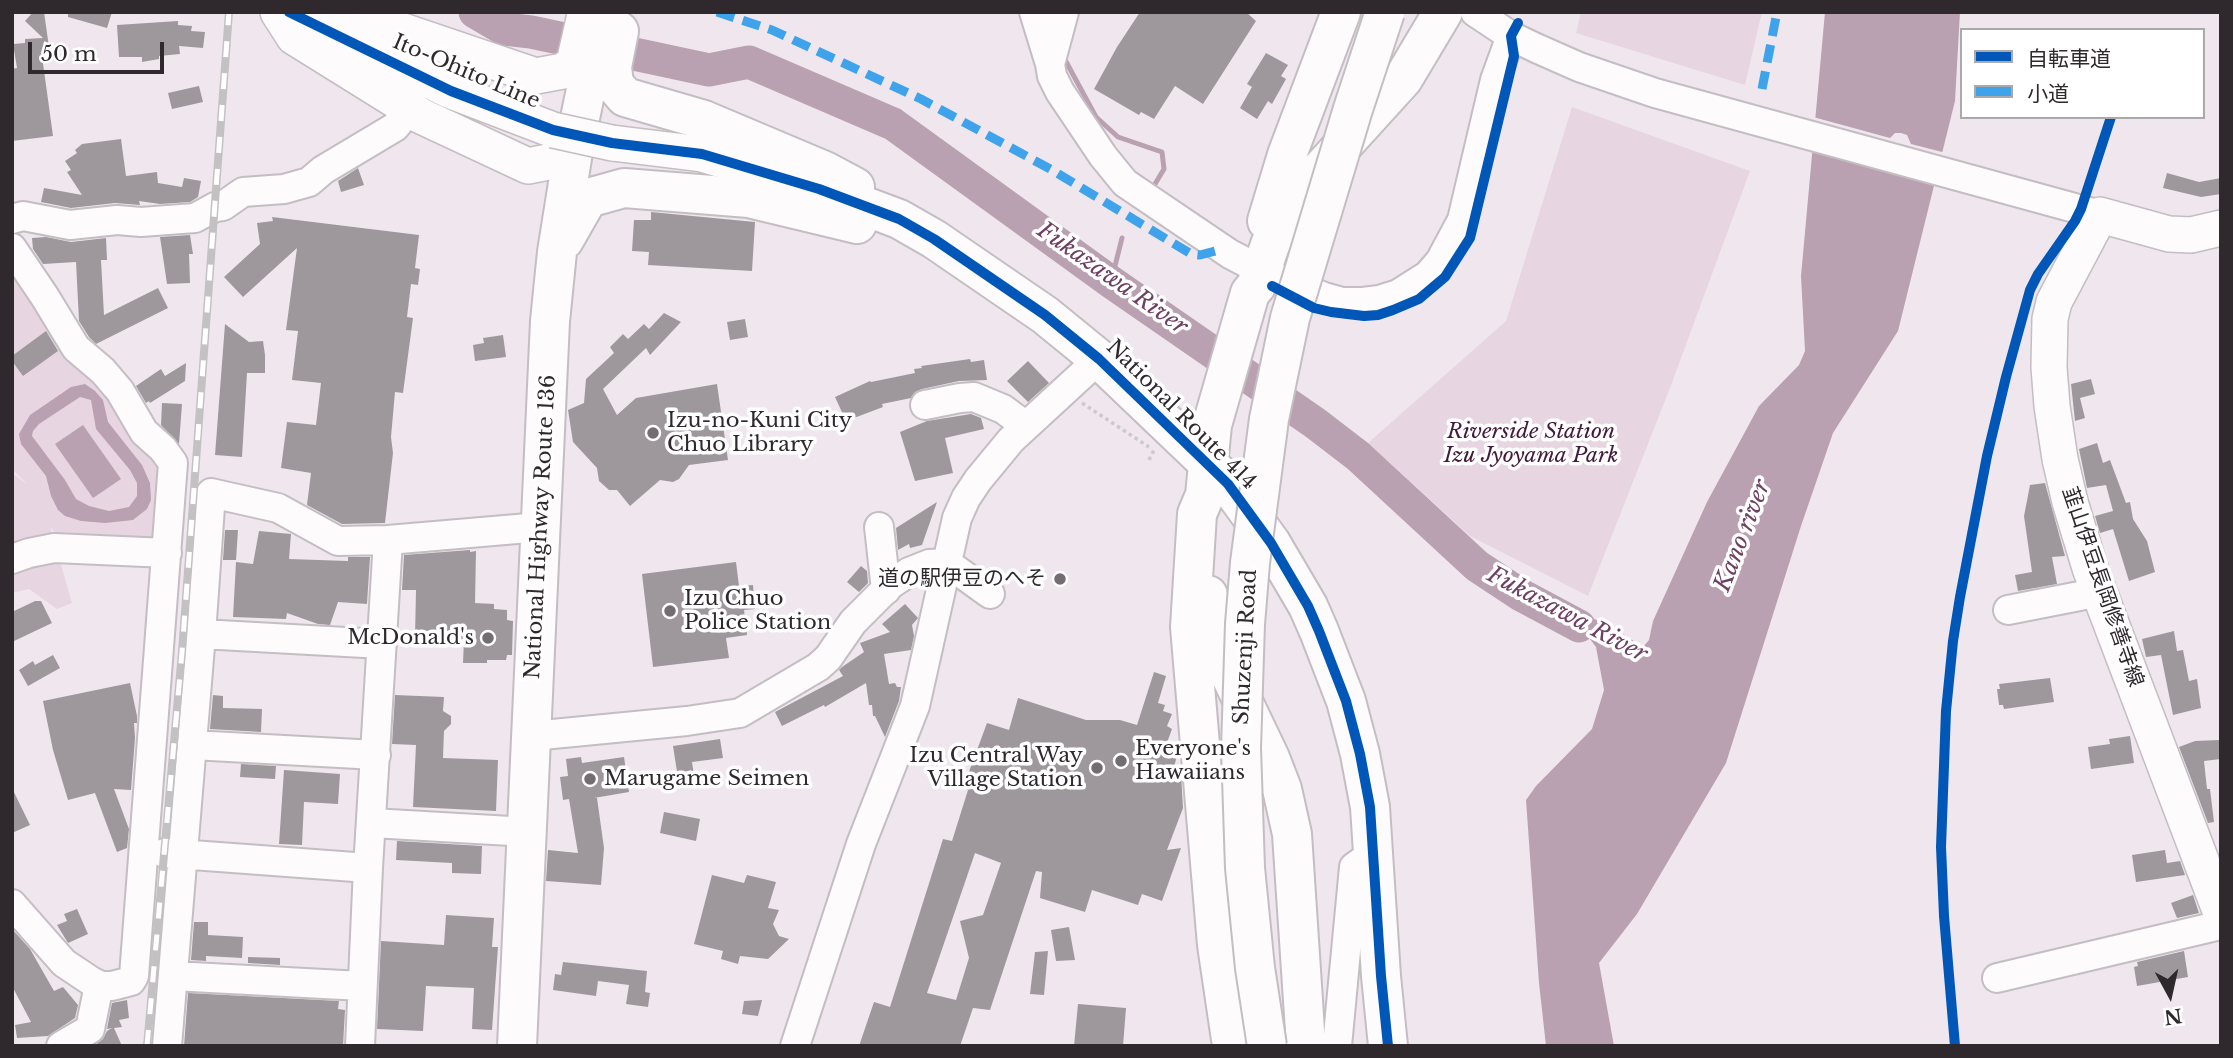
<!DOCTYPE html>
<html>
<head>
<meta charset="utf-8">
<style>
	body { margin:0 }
	#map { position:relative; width:2233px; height:1058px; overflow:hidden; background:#f0e7ee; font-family:"Libre Baskerville","Noto Sans JP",serif }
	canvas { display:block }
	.frame { position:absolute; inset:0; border:14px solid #2f292d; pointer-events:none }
	.legend { position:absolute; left:1960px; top:28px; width:245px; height:91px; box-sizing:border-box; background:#fff; border:2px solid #aca9ab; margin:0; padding:9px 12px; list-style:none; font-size:21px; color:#2f292d }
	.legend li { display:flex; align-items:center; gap:14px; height:35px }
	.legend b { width:35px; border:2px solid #aca9ab }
	.north { position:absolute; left:2135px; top:960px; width:70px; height:70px; -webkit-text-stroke:5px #fff; paint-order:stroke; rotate:172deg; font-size:19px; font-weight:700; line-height:28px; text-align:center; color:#2f292d }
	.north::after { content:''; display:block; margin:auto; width:24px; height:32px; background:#2f292d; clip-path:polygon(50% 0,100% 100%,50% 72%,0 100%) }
	.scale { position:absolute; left:28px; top:42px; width:136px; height:32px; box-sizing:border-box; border:4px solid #2f292d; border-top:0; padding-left:9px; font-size:21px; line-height:24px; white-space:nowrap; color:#2f292d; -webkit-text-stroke:5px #fff; paint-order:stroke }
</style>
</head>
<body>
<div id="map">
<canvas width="2233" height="1058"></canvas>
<div class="frame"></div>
<ul class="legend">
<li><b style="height:9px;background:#0057b8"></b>自転車道</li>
<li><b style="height:9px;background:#3ea3eb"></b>小道</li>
</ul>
<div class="north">N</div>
<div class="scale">50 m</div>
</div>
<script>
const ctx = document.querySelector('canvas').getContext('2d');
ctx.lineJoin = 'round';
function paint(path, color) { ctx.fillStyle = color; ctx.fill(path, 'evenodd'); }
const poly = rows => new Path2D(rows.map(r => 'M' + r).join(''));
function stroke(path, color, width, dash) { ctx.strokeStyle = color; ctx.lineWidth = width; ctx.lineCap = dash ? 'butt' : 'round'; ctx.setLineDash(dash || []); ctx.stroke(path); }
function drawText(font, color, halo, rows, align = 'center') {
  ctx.font = font + ' "Libre Baskerville","Noto Sans JP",serif'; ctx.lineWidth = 7; ctx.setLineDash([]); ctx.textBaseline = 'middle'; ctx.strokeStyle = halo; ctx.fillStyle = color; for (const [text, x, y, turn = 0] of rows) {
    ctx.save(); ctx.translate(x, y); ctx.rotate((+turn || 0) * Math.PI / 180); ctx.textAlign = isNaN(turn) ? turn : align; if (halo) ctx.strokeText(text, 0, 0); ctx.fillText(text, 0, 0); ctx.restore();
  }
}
const green = poly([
	[1581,12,1762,12,1745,85,1576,33],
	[1572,107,1750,171,1670,388,1588,596,1470,536,1368,443,1506,321],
	[12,274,159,459,160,532,153,540,56,535,50,526,72,603,57,609,29,589,12,593,12,473,28,485,12,469]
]);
const water = poly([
	[1825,12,1960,12,1955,101,1898,331,1833,433,1801,526,1726,763,1637,914,1599,963,1614,1046,1546,1046,1539,983,1526,800,1536,786,1592,729,1604,690,1596,647,1587,635,1537,613,1539,594,1612,627,1643,647,1649,640,1653,621,1707,502,1759,406,1799,365,1805,351,1801,276],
	[85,384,95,391,103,400,108,422,142,465,150,483,151,500,147,509,133,520,105,523,81,521,65,516,58,510,51,496,46,476,21,444,19,434,30,415,71,387],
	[80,397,91,400,96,429,130,470,137,483,137,496,129,507,109,511,89,506,76,499,65,480,32,436,33,431,39,424],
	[83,425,121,479,93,498,55,444]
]);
const pier = poly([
	[1813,117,1890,138,1895,133,1901,133,1907,135,1911,144,1946,153,1939,182,1810,147]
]);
const stream = poly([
	[1063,56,1096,117,1118,137,1162,152,1164,169,1152,189],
	[1111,282,1122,238]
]);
const river = poly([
	[475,12,504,29,531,32,709,70,749,62,893,124,1111,282,1315,423,1358,456,1477,566,1521,595,1579,626]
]);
const building = poly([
	[33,12,44,12,50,54,42,56,53,136,12,141,12,69,17,68,13,44,25,43,25,39,43,38,25,21],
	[68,12,112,12,107,28,68,17],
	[1140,12,1246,12,1256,21,1203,104,1175,86,1154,119,1141,112,1139,115,1094,89,1117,47],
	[178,21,178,25,192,26,191,31,205,32,203,48,179,46,180,54,159,56,159,59,142,62,142,57,119,57,117,25],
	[1266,53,1288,65,1281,76,1286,79,1272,104,1268,101,1257,119,1240,108,1252,87,1247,84],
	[199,86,203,102,172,109,168,93],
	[121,139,126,176,157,172,158,183,182,187,184,178,201,181,198,197,190,202,160,204,139,201,140,205,115,203,71,208,41,202,44,188,82,195,67,172,71,170,65,161,77,153,75,150,82,144],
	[358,168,364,185,341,192,338,181],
	[2167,173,2199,182,2221,178,2221,194,2201,197,2163,188],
	[651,212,755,222,752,271,648,265,649,252,632,251,634,220,651,220],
	[272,217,419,235,415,268,420,269,418,285,411,284,407,317,413,318,403,393,395,392,391,437,393,453,385,523,342,524,307,505,311,473,281,468,287,422,316,425,321,383,292,380,298,331,286,330,297,248,243,297,224,277,260,244,257,223,273,221],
	[190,235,193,254,189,254,190,283,167,284,160,237],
	[46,237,71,242,106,238,107,260,101,260,104,315,158,288,168,308,96,344,89,337,79,321,76,262,43,264,33,249,32,238],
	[664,313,681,322,650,355,646,348,603,389,617,415,636,398,717,384,728,460,689,465,679,479,673,482,660,480,630,506,617,490,609,490,599,481,597,468,573,442,568,410,584,403,586,379,614,353,610,347,623,334,628,339,644,324,649,329],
	[745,319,748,337,730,340,727,322],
	[225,324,249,342,263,341,265,355,265,373,247,373,242,457,215,455],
	[46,331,58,351,23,376,12,361,12,356],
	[503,335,506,357,475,361,473,345,484,343,483,338],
	[970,359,971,362,984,360,987,380,959,381,922,389,915,392,911,398,882,404,883,407,846,421,835,397,870,381,871,382,915,373,914,369,922,368,921,366],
	[1028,361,1049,383,1028,402,1007,381],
	[186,363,185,381,150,403,149,401,146,403,136,386,161,369,165,376],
	[2091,379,2095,394,2080,398,2085,418,2075,421,2071,384],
	[162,403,182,404,179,444,161,425],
	[971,414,981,418,984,429,945,438,953,473,915,481,900,432,927,421],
	[2097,443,2103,463,2110,460,2126,503,2130,502,2133,519,2147,541,2155,572,2129,581,2113,529,2100,533,2095,516,2113,511,2106,485,2087,488,2079,449],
	[2045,483,2065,556,2052,557,2057,584,2018,591,2015,575,2032,572,2024,516,2030,485],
	[937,502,922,545,910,548,909,544,898,550,896,528],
	[225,530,238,530,236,560,223,560],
	[259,531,291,534,289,559,348,561,348,557,370,557,367,604,338,602,330,625,318,624,287,613,286,619,233,617,236,562,253,564],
	[470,550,470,552,476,551,475,603,494,604,494,609,507,610,507,620,513,621,512,655,507,655,506,660,487,660,487,663,463,663,464,639,415,637,416,590,402,590,404,555],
	[736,562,739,586,753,585,755,609,744,610,747,635,726,638,729,658,653,667,642,574],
	[861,566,867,571,868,583,859,592,847,582],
	[35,601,41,601,52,623,12,642,12,612],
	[905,604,918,618,912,625,914,636,911,650,884,654,889,684,895,683,897,687,901,687,899,701,885,737,875,716,873,716,872,705,869,705,866,683,825,707,824,705,782,726,775,712,843,676,839,670,842,667,864,652,860,643,890,632,882,624],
	[2174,631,2177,651,2183,650,2189,681,2197,679,2201,708,2173,715,2161,655,2146,657,2142,639],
	[53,655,60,668,28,686,19,670,33,661,35,665],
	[1154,672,1166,676,1158,703,1165,705,1163,711,1172,714,1167,726,1172,729,1165,748,1178,752,1173,771,1181,774,1183,808,1167,850,1181,848,1162,901,1142,894,1138,905,1092,890,1085,912,1040,898,1042,872,1036,871,990,1010,973,1008,960,1046,859,1046,874,1002,890,1007,943,839,952,841,968,790,963,788,987,723,1009,730,1018,698,1086,720,1120,720,1137,725],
	[975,853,1001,863,983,915,960,921,969,958,956,1000,927,993],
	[2050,678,2054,702,2004,709,2003,705,1999,705,1997,689,2000,689,1999,684],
	[130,683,137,716,137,723,134,723,135,738,131,790,114,789,129,829,127,848,117,852,95,793,68,800,53,750,43,701],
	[213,695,223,696,223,708,262,709,261,732,210,729],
	[395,695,444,697,443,711,451,716,451,724,444,731,443,758,498,760,496,811,413,807,416,745,392,744],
	[2130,736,2134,763,2091,769,2088,747,2110,744,2109,739],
	[720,739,723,758,692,762,695,782,679,784,673,746],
	[2219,740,2221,759,2204,761,2207,789,2210,789,2214,822,2208,823,2179,747,2195,741],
	[581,757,582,763,624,757,629,792,594,798,597,798,604,848,601,885,546,881,548,850,578,853,569,799,563,800,560,777,568,776,566,759],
	[241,764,276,766,275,779,240,777],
	[284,770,340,774,338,804,304,802,302,845,279,844],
	[12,788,30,825,12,833],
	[664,812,700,819,696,841,660,833],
	[397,841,482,846,481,874,452,873,452,863,396,860],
	[2165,850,2167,863,2180,861,2185,875,2136,882,2132,855],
	[712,875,744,883,747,875,776,882,768,908,779,910,773,924,779,936,789,939,768,959,740,956,738,964,721,959,723,951,694,944],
	[2193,895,2199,913,2177,918,2171,903],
	[77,909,88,934,68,943,57,925,67,921,64,914],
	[446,915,494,918,492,947,498,947,492,1030,472,1029,474,988,426,986,423,1031,377,1029,381,941,444,945],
	[194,922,208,922,208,935,243,937,242,958,206,956,206,961,191,960],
	[1069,927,1075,960,1056,961,1051,930],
	[12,929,30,949,54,991,63,987,78,1005,75,1018,48,1036,17,1038,15,1025,31,1022,12,986],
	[1048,951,1044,995,1030,994,1035,952],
	[2184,951,2188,977,2137,986,2134,967,2138,966,2137,962],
	[248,957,280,958,280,965,248,963],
	[563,962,647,971,645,992,650,993,648,1007,626,1004,629,985,598,981,596,996,553,990,555,974,561,975],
	[188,993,339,1001,338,1009,345,1010,343,1046,184,1046],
	[127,1000,129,1018,119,1020,122,1027,114,1028,122,1046,94,1046,103,1039,107,1031,112,1028,107,1029,112,1003],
	[762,1000,758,1016,742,1014,744,1001],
	[1078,1004,1126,1008,1123,1046,1074,1046]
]);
const path = poly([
	[1082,403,1149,447],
	[1149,460,1154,450]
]);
const minor = poly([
	[1034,12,1050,64],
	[1064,12,1050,64,1052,76,1060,92,1103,156,1125,183,1230,254,1253,266],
	[1475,12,1511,36,1536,48,1579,67,1655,93,2100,215],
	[12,219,23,216,70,225,117,220,141,222,195,218,215,207,223,206,243,192,284,189,309,182,323,170,395,127,410,109],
	[12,248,45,297,76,348,103,371,120,391,144,432,163,449,173,463,134,976,131,981,112,986,101,986,91,981,64,963,12,904],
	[1281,279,1324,297,1342,302,1363,302,1379,300,1398,294,1428,275,1440,261,1462,220,1495,80,1511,36],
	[925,405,960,398,974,397,1003,409,1026,426],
	[879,527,886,590],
	[12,559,29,553,54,548,167,553],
	[2008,610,2100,592],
	[201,634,211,493,278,508,338,541,388,540],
	[532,736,687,721,740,713,818,667,828,658,853,622,891,584,909,572,929,564,947,563,990,594],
	[192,745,376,755],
	[372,823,528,832],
	[165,853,368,868],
	[173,976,362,986],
	[1997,978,2221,925],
	[61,1046,90,1029,99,985],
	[167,1046,201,634,382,644],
	[360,1046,368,868,388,540,540,527],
	[795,1046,861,844,915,706,957,518,966,498,978,480,1011,440,1099,359],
	[1337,1046,1354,867,1372,854]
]);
const major = poly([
	[278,12,294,37,421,116,528,166,548,162,573,152],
	[347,12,536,76,563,71,574,63,584,19],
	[310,23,451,91,553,130],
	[612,143,702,154,819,189],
	[2221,228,2191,235,2169,234,2100,215,2054,302,2050,319,2049,367,2052,406,2060,459,2070,502,2090,568,2221,913]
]);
const highway = poly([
	[619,31,612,67,614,84,625,97,704,120,825,171,855,187],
	[819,189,899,219,934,239,1045,315,1099,359,1209,464,1228,484,1271,543,1308,606,1319,631,1346,701,1360,754,1370,807,1381,976,1388,1046],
	[1267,221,1287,155,1341,12],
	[564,240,588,198,624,188,749,198,857,224],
	[1208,595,1213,632,1225,664,1270,758,1282,789,1292,834,1306,1046],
	[517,1046,550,321,557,252,573,152,602,12],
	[1232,1046,1217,945,1190,627,1197,514,1205,495,1212,425,1250,293,1256,286,1270,245,1287,213,1304,188,1403,79,1443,12]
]);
const rail = poly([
	[147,1046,182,652,229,12]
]);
const majorBridge = poly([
	[553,130,612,143]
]);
const highwayBridge = poly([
	[1267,1046,1255,968,1245,868,1241,748,1245,624,1250,563,1269,419,1290,318,1353,109,1385,12]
]);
const quiet = poly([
	[717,12,772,30,921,99,1052,170,1191,254,1200,255,1223,249],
	[1762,89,1777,12]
]);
const cycleway = poly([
	[289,12,451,91,553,130,612,143,702,154,819,189,899,219,934,239,1045,315,1099,359,1228,484,1271,543,1308,606,1319,631,1346,701,1360,754,1370,807,1381,976,1388,1046],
	[1272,286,1314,308,1331,312,1364,316,1378,315,1393,310,1419,299,1445,277,1470,238,1514,56,1511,36,1518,23],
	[1955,1046,1944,916,1941,847,1946,711,1953,641,1960,597,1987,456,2006,377,2030,290,2038,274,2075,221,2081,209,2111,117]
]);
const markers = [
	[653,433,7,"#736c71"],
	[1060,579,7,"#736c71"],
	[670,611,7,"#736c71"],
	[488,638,7,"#736c71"],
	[1121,761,7,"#736c71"],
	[1097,768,7,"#736c71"],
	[590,779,7,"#736c71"]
];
const streetNames = [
	["Ito-Ohito Line",466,72,23],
	["National Route 414",1181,415,45],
	["National Highway Route 136",541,527,-87],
	["韮山伊豆長岡修善寺線",2102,587,71],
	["Shuzenji Road",1246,647,-87]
];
const poiNames = [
	["Izu-no-Kuni City",667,421],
	["Chuo Library",667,445],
	["道の駅伊豆のへそ",1046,579,"right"],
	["Izu Chuo",684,599],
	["Police Station",684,623],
	["McDonald's",474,638,"right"],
	["Everyone's",1135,749],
	["Hawaiians",1135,773],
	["Izu Central Way",1083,756,"right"],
	["Village Station",1083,780,"right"],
	["Marugame Seimen",604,779]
];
const parkNames = [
	["Riverside Station",1531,432],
	["Izu Jyoyama Park",1531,456]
];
const waterNames = [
	["Fukazawa River",1112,279,35],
	["Kano river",1743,536,-69],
	["Fukazawa River",1567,615,28]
];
paint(green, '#e7d5e2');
paint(water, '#b9a1b2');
paint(pier, '#f0e7ee');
stroke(stream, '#b9a1b2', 5);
stroke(river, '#b9a1b2', 33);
paint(building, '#9e989d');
stroke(minor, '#c4bdc2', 32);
stroke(major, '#c4bdc2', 38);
stroke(highway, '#c4bdc2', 42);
stroke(path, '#cbc9cb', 3.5, [3.5, 3.5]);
stroke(minor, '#fdfbfc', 28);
stroke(major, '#fdfbfc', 35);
stroke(highway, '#fdfbfc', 38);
stroke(rail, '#c4c1c3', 8);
stroke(rail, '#fff', 5, [16]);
stroke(majorBridge, '#c4bdc2', 38, []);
stroke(highwayBridge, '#c4bdc2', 42, []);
stroke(majorBridge, '#fdfbfc', 35);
stroke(highwayBridge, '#fdfbfc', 38);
stroke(quiet, '#3ea3eb', 9, [18, 9]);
stroke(cycleway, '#0057b8', 10);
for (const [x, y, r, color] of markers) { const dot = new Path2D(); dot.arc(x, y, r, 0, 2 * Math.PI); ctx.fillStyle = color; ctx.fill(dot); stroke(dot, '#fff', 2.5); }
drawText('21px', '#2f292d', '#fff', streetNames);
drawText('21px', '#2f292d', '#fff', poiNames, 'left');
drawText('italic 21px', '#431a3b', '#fff', parkNames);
drawText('italic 23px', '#6e4163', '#fff', waterNames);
</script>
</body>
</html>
